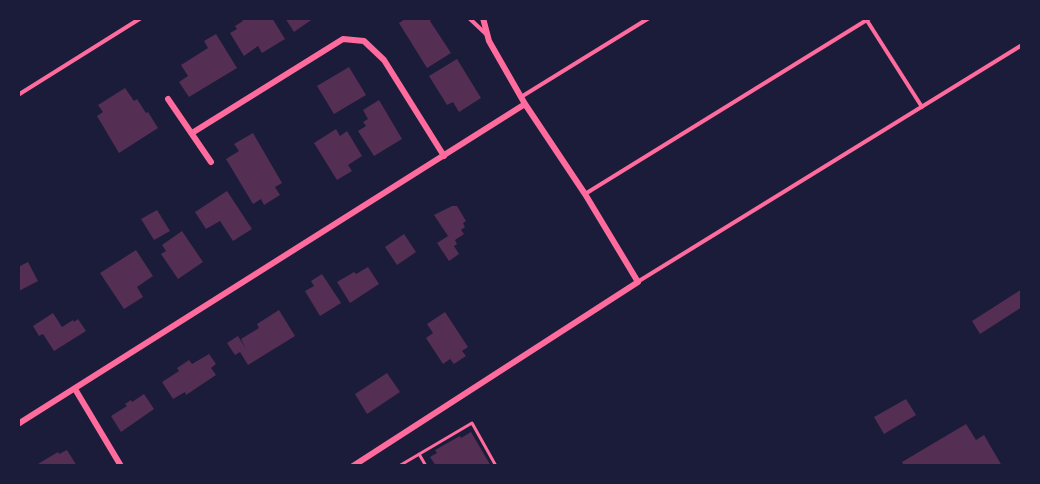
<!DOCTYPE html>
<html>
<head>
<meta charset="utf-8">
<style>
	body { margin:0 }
	#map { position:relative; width:1040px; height:484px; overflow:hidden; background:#1b1b3a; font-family:Rubik,sans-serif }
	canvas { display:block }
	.frame { position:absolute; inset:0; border:20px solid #1b1b3a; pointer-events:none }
</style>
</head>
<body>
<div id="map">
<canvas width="1040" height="484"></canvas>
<div class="frame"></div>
</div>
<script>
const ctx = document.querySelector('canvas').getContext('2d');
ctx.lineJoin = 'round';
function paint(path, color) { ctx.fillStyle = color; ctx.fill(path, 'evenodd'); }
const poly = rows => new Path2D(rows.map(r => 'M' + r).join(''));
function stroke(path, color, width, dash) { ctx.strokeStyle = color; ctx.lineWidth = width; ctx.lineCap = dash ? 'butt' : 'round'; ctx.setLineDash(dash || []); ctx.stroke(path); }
const building = poly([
	[241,18,272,18,285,39,262,53,258,46,244,56,230,33,237,29,235,26,243,21],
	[285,18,314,18,294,32],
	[407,18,432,18,430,21,451,53,427,68,399,23],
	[216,34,237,68,189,97,179,82,188,76,181,65,208,48,204,41],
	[457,59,481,98,459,112,453,102,447,105,429,76],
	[349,67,366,95,334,114,317,86],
	[125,88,134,101,137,99,146,113,148,112,158,128,119,153,97,116,103,112,98,105],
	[379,100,402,139,374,156,358,131,366,126,363,122,368,119,363,110],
	[336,129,340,136,347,131,362,156,348,165,352,171,337,180,314,143],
	[253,133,282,183,275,187,280,195,264,205,261,199,253,204,226,159,239,151,234,144],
	[227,191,252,229,233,241,220,221,206,229,195,212],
	[452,206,457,206,466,221,463,223,465,227,461,230,464,234,455,240,457,244,454,246,459,254,449,261,437,243,448,236,434,215],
	[157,210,170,231,154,240,141,219],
	[182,231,203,262,178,279,161,254,166,251,162,245],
	[404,234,416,252,397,265,385,247],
	[136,250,153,276,137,287,143,297,124,309,100,273],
	[28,262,38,281,19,291,18,267],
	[368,267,379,284,350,303,337,282,354,272,356,274],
	[322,274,341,303,320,316,305,291,314,286,311,281],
	[1022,289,1022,307,980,334,972,321],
	[279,310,295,336,248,365,240,352,235,355,227,343,238,336,246,349,241,339,259,328,257,324],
	[445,312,468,347,462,351,466,356,454,364,450,359,443,364,426,338,433,333,427,324],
	[53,313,62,327,73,320,74,322,78,319,86,331,54,351,43,334,39,336,33,326],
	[209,354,216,364,211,368,216,375,186,395,185,392,173,399,162,382,179,371,177,368,189,360,192,364],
	[387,373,400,392,367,414,355,394],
	[144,394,154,409,121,432,111,416,127,406,125,404,131,400,132,402],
	[906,399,916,415,884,434,874,417],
	[966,424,976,440,984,435,1002,466,904,466,902,462],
	[471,432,491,466,436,466,430,457,437,453,435,450,460,436,461,438],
	[67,450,77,466,39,466,38,464,58,452,59,454]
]);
const path = poly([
	[419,454,426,466],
	[399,466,472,423,496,466]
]);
const service = poly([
	[469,18,486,34],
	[866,19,922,107],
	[18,95,141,18],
	[521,97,649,18],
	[585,194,870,18],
	[639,281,1022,45]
]);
const minor = poly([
	[168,99,211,162],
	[192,133,343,39,364,41,384,60,444,156],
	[75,389,121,466],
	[18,424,525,104],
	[353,466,638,282,585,194,525,104,489,41,483,18]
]);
paint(building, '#542f53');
stroke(path, '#ff6b9d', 3);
stroke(service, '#ff6b9d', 4);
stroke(minor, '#ff6b9d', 6);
</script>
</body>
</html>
